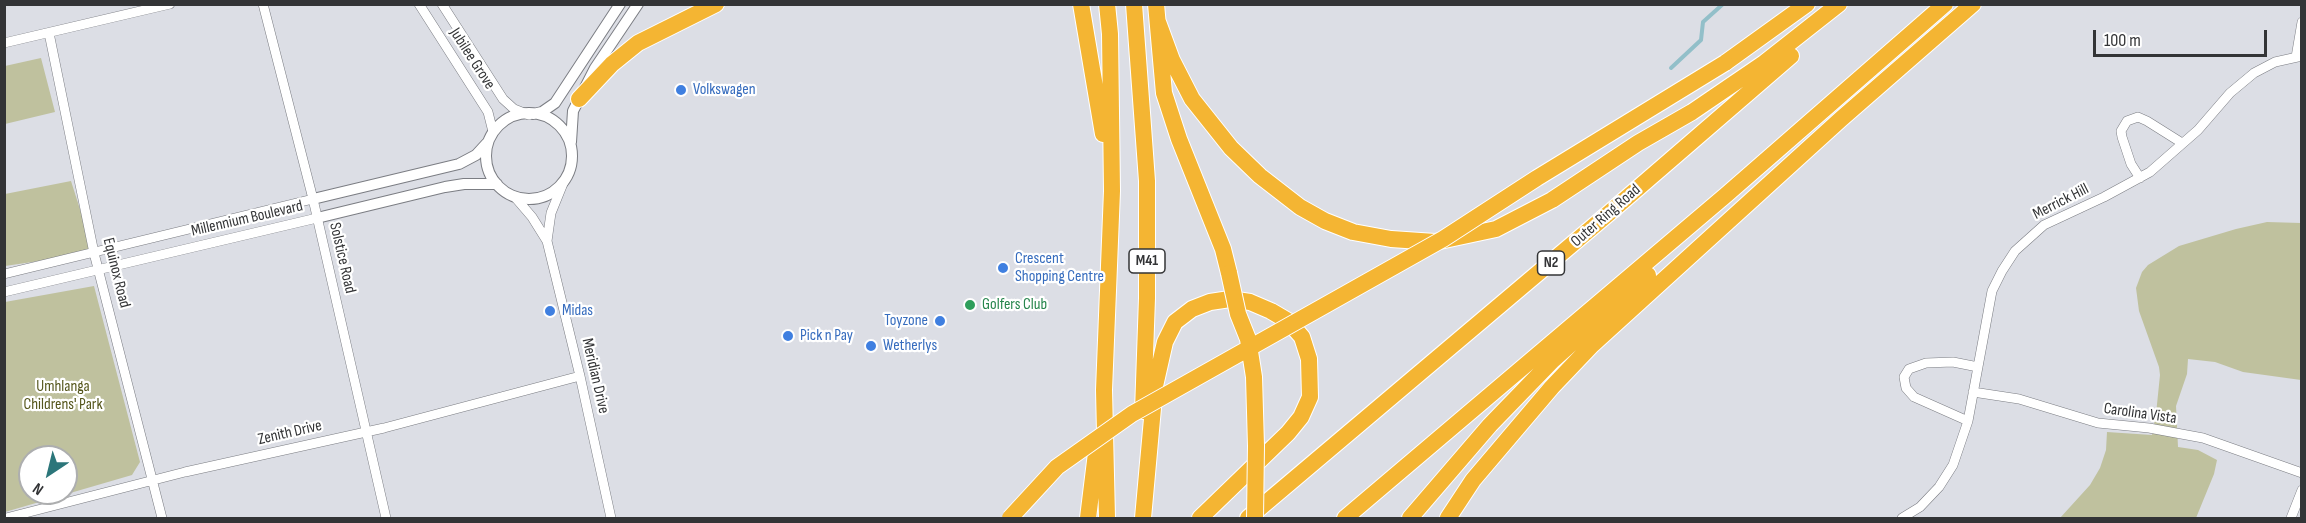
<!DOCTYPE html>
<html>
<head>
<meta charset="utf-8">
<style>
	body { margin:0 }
	#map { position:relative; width:2306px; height:523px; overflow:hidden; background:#dcdee5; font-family:"Sofia Sans Condensed",sans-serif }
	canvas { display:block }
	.frame { position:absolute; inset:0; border:6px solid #333436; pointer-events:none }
	.north { position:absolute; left:18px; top:445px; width:60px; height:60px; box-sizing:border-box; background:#fff; border:2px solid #adaeaf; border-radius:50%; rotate:215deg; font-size:16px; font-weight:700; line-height:24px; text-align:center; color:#333436 }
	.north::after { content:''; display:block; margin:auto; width:21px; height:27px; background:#2c767a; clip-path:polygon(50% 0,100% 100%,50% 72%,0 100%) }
	.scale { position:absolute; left:2093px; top:30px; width:174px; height:27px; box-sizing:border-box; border:3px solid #333436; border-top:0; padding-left:8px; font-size:18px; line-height:21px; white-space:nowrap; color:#333436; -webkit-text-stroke:4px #fff; paint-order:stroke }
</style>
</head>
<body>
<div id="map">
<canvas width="2306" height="523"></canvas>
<div class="frame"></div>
<div class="north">N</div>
<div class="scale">100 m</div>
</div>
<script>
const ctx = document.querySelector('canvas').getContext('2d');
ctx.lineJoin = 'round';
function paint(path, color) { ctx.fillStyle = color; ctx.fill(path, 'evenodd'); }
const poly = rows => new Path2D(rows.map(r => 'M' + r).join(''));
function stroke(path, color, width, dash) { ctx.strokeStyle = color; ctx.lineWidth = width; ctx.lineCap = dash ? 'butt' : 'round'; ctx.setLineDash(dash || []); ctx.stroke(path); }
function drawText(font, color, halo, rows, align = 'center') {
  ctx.font = font + ' "Sofia Sans Condensed",sans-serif'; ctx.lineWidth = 4.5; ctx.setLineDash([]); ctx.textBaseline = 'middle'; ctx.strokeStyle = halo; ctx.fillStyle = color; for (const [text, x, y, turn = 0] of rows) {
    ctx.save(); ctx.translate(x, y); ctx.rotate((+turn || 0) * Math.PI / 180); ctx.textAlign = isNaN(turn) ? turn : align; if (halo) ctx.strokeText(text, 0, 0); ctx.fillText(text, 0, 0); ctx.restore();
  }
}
const green = poly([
	[41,58,55,112,5,124,5,66],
	[71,181,94,253,5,266,5,194],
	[2267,222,2301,223,2301,380,2243,372,2215,362,2188,359,2187,374,2176,406,2178,447,2198,450,2217,460,2214,474,2196,518,2060,518,2090,485,2100,468,2106,450,2107,432,2152,435,2156,414,2160,375,2159,367,2139,311,2136,288,2142,272,2148,265,2179,246,2236,229],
	[94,286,140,462,132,475,5,512,5,302],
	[30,457,66,457,66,493,30,493]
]);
const stream = poly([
	[1671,68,1701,40,1703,22,1723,4]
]);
const minor = poly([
	[263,4,313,199,386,518],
	[419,4,488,112,493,132],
	[442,4,503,99,514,109,529,115],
	[49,33,94,253,162,518],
	[4,43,170,4],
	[2296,57,2302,22],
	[2140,178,2131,164,2122,137,2121,131,2127,121,2138,117,2147,121,2182,143],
	[514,196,532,217,547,241,580,376,611,518],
	[547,241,551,213,564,181],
	[4,274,313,199],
	[4,292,317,218],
	[1973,392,2019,399,2098,423,2149,428,2203,438,2302,473],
	[1968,421,1914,397,1906,388,1904,377,1909,369,1926,363,1953,362,1978,367],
	[6,518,185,472,384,428,580,376],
	[1902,518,1920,507,1939,487,1953,465,1968,421,1992,291,2002,271,2015,251,2044,225,2104,197,2150,172,2198,130,2230,93,2254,73,2275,62,2302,56],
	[2291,518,2302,490]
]);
const tertiary = poly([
	'486 156a43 43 0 1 1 86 0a43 43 0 1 1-86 0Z',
	[533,114,542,112,555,103,620,4],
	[571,142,573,111,595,68,638,4],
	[313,199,459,164,476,155,487,143],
	[317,218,445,187,464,184,497,184]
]);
const motorway = poly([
	[1081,4,1103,134],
	[1107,4,1110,34,1112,191,1104,390,1107,518],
	[1134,4,1147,181,1147,298,1143,411],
	[1156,4,1164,93,1179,139,1223,249,1229,273],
	[1158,22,1172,60,1192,99,1231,148,1260,176,1300,207,1325,221,1353,232,1391,239,1435,242,1496,229,1552,200,1638,143,1692,112,1764,63,1839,4],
	[1725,63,1807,4],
	[579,99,612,64,638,43,716,4],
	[1088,518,1097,445],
	[1143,518,1155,386,1165,342,1175,322,1192,309,1210,302,1230,299,1250,302,1271,311,1288,321,1302,337,1309,359,1310,397,1301,417,1288,433,1200,518],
	[1248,518,1608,214,1791,56],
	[1345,518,1726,195,1945,4],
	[1410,518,1490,425,1553,360,1648,275],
	[1448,518,1473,480,1552,387,1592,345,1841,119,1973,4]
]);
const motorwayBridge = poly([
	[1229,273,1238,314,1248,339,1254,377,1256,446,1255,518],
	[1010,518,1057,467,1132,414,1443,239,1537,178,1725,63]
]);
const markers = [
	[681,90,6,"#3f7fe0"],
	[1003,268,6,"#3f7fe0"],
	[970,305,6,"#2e9e5b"],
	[550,311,6,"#3f7fe0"],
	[940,321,6,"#3f7fe0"],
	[788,336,6,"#3f7fe0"],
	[871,346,6,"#3f7fe0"]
];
const shields = [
	[1147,261,36],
	[1551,263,27]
];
const shieldNames = [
	["M41",1147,261],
	["N2",1551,263]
];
const streetNames = [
	["Jubilee Grove",472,59,57],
	["Merrick Hill",2061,202,-27],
	["Outer Ring Road",1606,216,-41],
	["Millennium Boulevard",247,219,-13],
	["Solstice Road",342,258,77],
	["Equinox Road",116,273,76],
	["Meridian Drive",595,376,77],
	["Carolina Vista",2140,414,8],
	["Zenith Drive",290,433,-13]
];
const shopNames = [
	["Volkswagen",693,90],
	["Crescent",1015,259],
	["Shopping Centre",1015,277],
	["Midas",562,311],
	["Toyzone",928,321,"right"],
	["Pick n Pay",800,336],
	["Wetherlys",883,346]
];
const leisureNames = [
	["Golfers Club",982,305]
];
const parkNames = [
	["Umhlanga",63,387],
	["Childrens' Park",63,405]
];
paint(green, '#bfc19e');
stroke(stream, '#92bfc9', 4);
stroke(minor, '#7b7d83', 10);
stroke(tertiary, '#7b7d83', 12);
stroke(motorway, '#fff', 18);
stroke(minor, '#fff', 9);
stroke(tertiary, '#fff', 10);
stroke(motorway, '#f4b533', 16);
stroke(motorwayBridge, '#fff', 18, []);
stroke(motorwayBridge, '#f4b533', 16);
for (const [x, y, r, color] of markers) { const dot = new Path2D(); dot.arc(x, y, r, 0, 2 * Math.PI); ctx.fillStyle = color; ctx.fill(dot); stroke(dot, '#fff', 2); }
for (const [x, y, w] of shields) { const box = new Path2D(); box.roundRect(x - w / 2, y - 12, w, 24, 4.5); ctx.fillStyle = '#fff'; ctx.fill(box); stroke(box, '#333436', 1.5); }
drawText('bold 15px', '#333436', null, shieldNames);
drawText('16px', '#333436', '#fff', streetNames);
drawText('16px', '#366cbe', '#fff', shopNames, 'left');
drawText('16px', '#27864d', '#fff', leisureNames, 'left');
drawText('16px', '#55561c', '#fff', parkNames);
</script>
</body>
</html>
